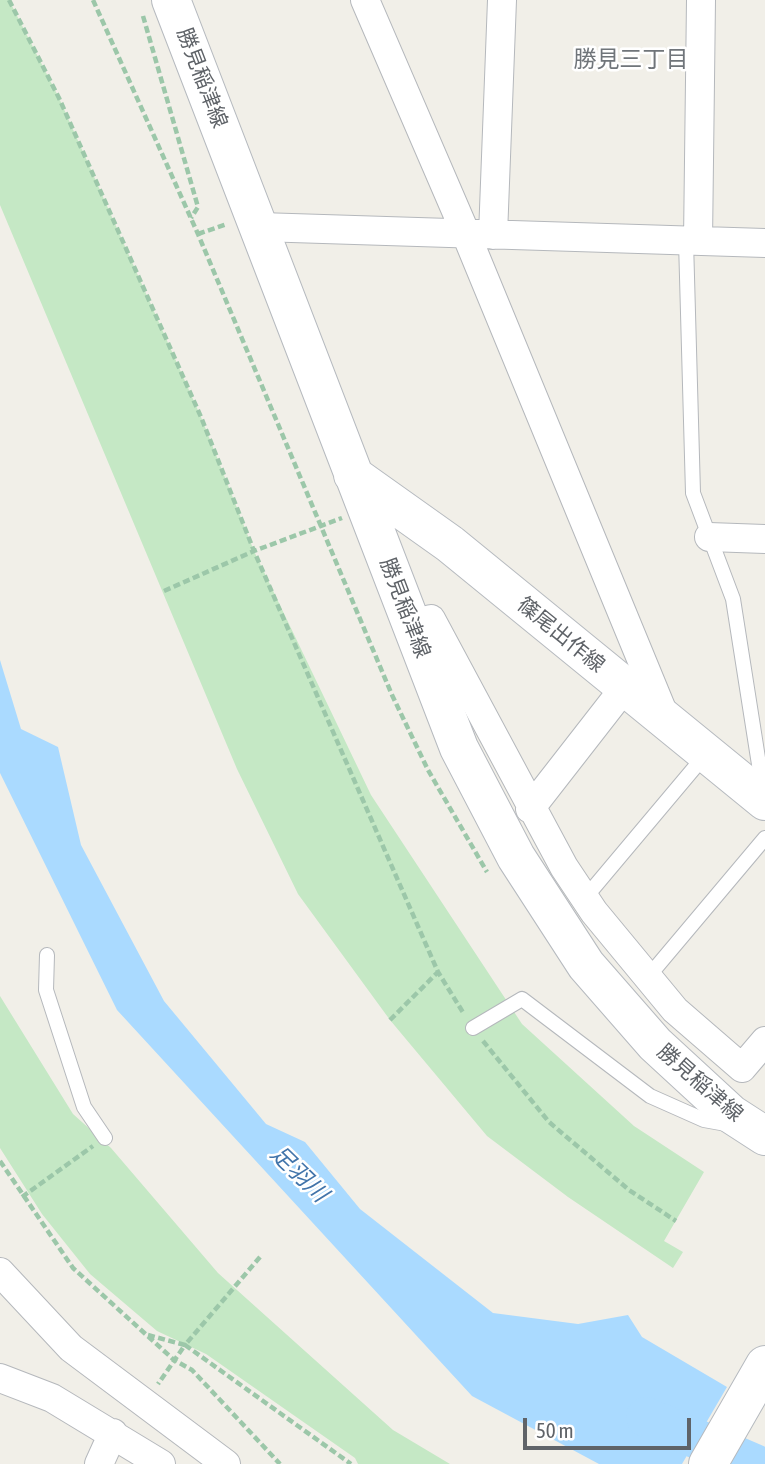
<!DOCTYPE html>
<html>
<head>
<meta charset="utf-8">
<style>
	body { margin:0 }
	#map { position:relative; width:765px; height:1464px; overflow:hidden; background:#f1efe8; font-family:"Asap Condensed",sans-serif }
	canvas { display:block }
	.scale { position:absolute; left:523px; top:1418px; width:168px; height:32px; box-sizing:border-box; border:4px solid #5f6368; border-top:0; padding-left:9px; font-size:21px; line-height:24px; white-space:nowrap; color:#5f6368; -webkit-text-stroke:5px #fff; paint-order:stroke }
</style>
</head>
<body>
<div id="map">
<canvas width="765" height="1464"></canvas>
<div class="scale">50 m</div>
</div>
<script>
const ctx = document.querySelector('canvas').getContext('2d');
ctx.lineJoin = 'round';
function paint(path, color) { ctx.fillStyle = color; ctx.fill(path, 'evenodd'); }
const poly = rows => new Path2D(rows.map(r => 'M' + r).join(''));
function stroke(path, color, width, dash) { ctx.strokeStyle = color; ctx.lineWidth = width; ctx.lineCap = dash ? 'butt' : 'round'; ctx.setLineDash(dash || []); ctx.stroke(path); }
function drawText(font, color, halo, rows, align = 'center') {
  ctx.font = font + ' "Asap Condensed","Noto Sans JP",sans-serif'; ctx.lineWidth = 5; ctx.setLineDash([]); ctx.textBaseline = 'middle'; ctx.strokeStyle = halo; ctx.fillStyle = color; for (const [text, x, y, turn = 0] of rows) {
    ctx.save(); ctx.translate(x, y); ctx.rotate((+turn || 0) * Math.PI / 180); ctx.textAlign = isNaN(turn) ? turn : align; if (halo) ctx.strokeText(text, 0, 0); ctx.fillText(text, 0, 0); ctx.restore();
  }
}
const green = poly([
	[0,0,9,0,59,98,201,417,254,551,371,795,522,1024,634,1126,704,1172,664,1241,683,1252,673,1268,568,1197,487,1136,390,1020,298,894,237,769,0,205],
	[0,996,73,1114,111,1148,218,1273,393,1430,450,1464,358,1464,355,1458,206,1354,157,1331,90,1274,42,1214,0,1148]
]);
const water = poly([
	[0,660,21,729,58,747,81,845,164,1001,266,1124,305,1142,360,1209,493,1313,578,1324,628,1315,642,1337,727,1387,682,1464,599,1464,472,1396,117,1010,0,773]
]);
const river = poly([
	[646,1417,755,1464]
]);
const path = poly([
	[9,0,59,98,201,417,254,551,438,972,464,1014],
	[93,0,198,234,392,695,428,770,487,872],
	[143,16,198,207,191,218],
	[198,234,227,224],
	[164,591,254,551,342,518],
	[390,1020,438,972],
	[483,1041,549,1122,629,1190,676,1221],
	[0,1161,73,1268,174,1360,192,1370,280,1464],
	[22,1197,93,1146],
	[260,1257,185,1345,351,1464],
	[148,1335,185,1345,158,1384]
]);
const service = poly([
	[686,241,693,493,733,599,763,790],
	[585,898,706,754],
	[47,955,46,990,84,1107,105,1138],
	[648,977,765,838],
	[473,1028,522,999,650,1096,704,1120,726,1124]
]);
const minor = poly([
	[365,0,466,234,665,717],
	[260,227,765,243],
	[493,235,502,0],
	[698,241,701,0],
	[709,537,765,539],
	[411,624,431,619,564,867,594,912,675,1010,742,1068,765,1041],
	[530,809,625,687],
	[0,1272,71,1348,226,1464],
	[0,1378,52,1398,161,1464],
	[99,1464,113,1433]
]);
const secondary = poly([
	[171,0,459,748,516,857,586,965,655,1044,731,1114,765,1136],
	[353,475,450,544,765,801],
	[708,1464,765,1365]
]);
const streetNames = [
	["勝見稲津線",202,78,69],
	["勝見稲津線",405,608,69],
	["篠尾出作線",561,635,39],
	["勝見稲津線",700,1083,41]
];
const neighbourhoodNames = [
	["勝見三丁目",631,60]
];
const waterNames = [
	["足羽川",299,1174,44]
];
paint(green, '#c5e8c5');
paint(water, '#aadaff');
stroke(river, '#aadaff', 40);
stroke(service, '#b5b8bc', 16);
stroke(minor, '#b5b8bc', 30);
stroke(secondary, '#b6babf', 40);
stroke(path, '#9cc7a9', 4.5, [7, 3.5]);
stroke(service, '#fff', 14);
stroke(minor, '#fff', 28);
stroke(secondary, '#fff', 38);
drawText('21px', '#5f6368', '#fff', streetNames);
drawText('23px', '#70757a', '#fff', neighbourhoodNames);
drawText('italic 23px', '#4174aa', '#fff', waterNames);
</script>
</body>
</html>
